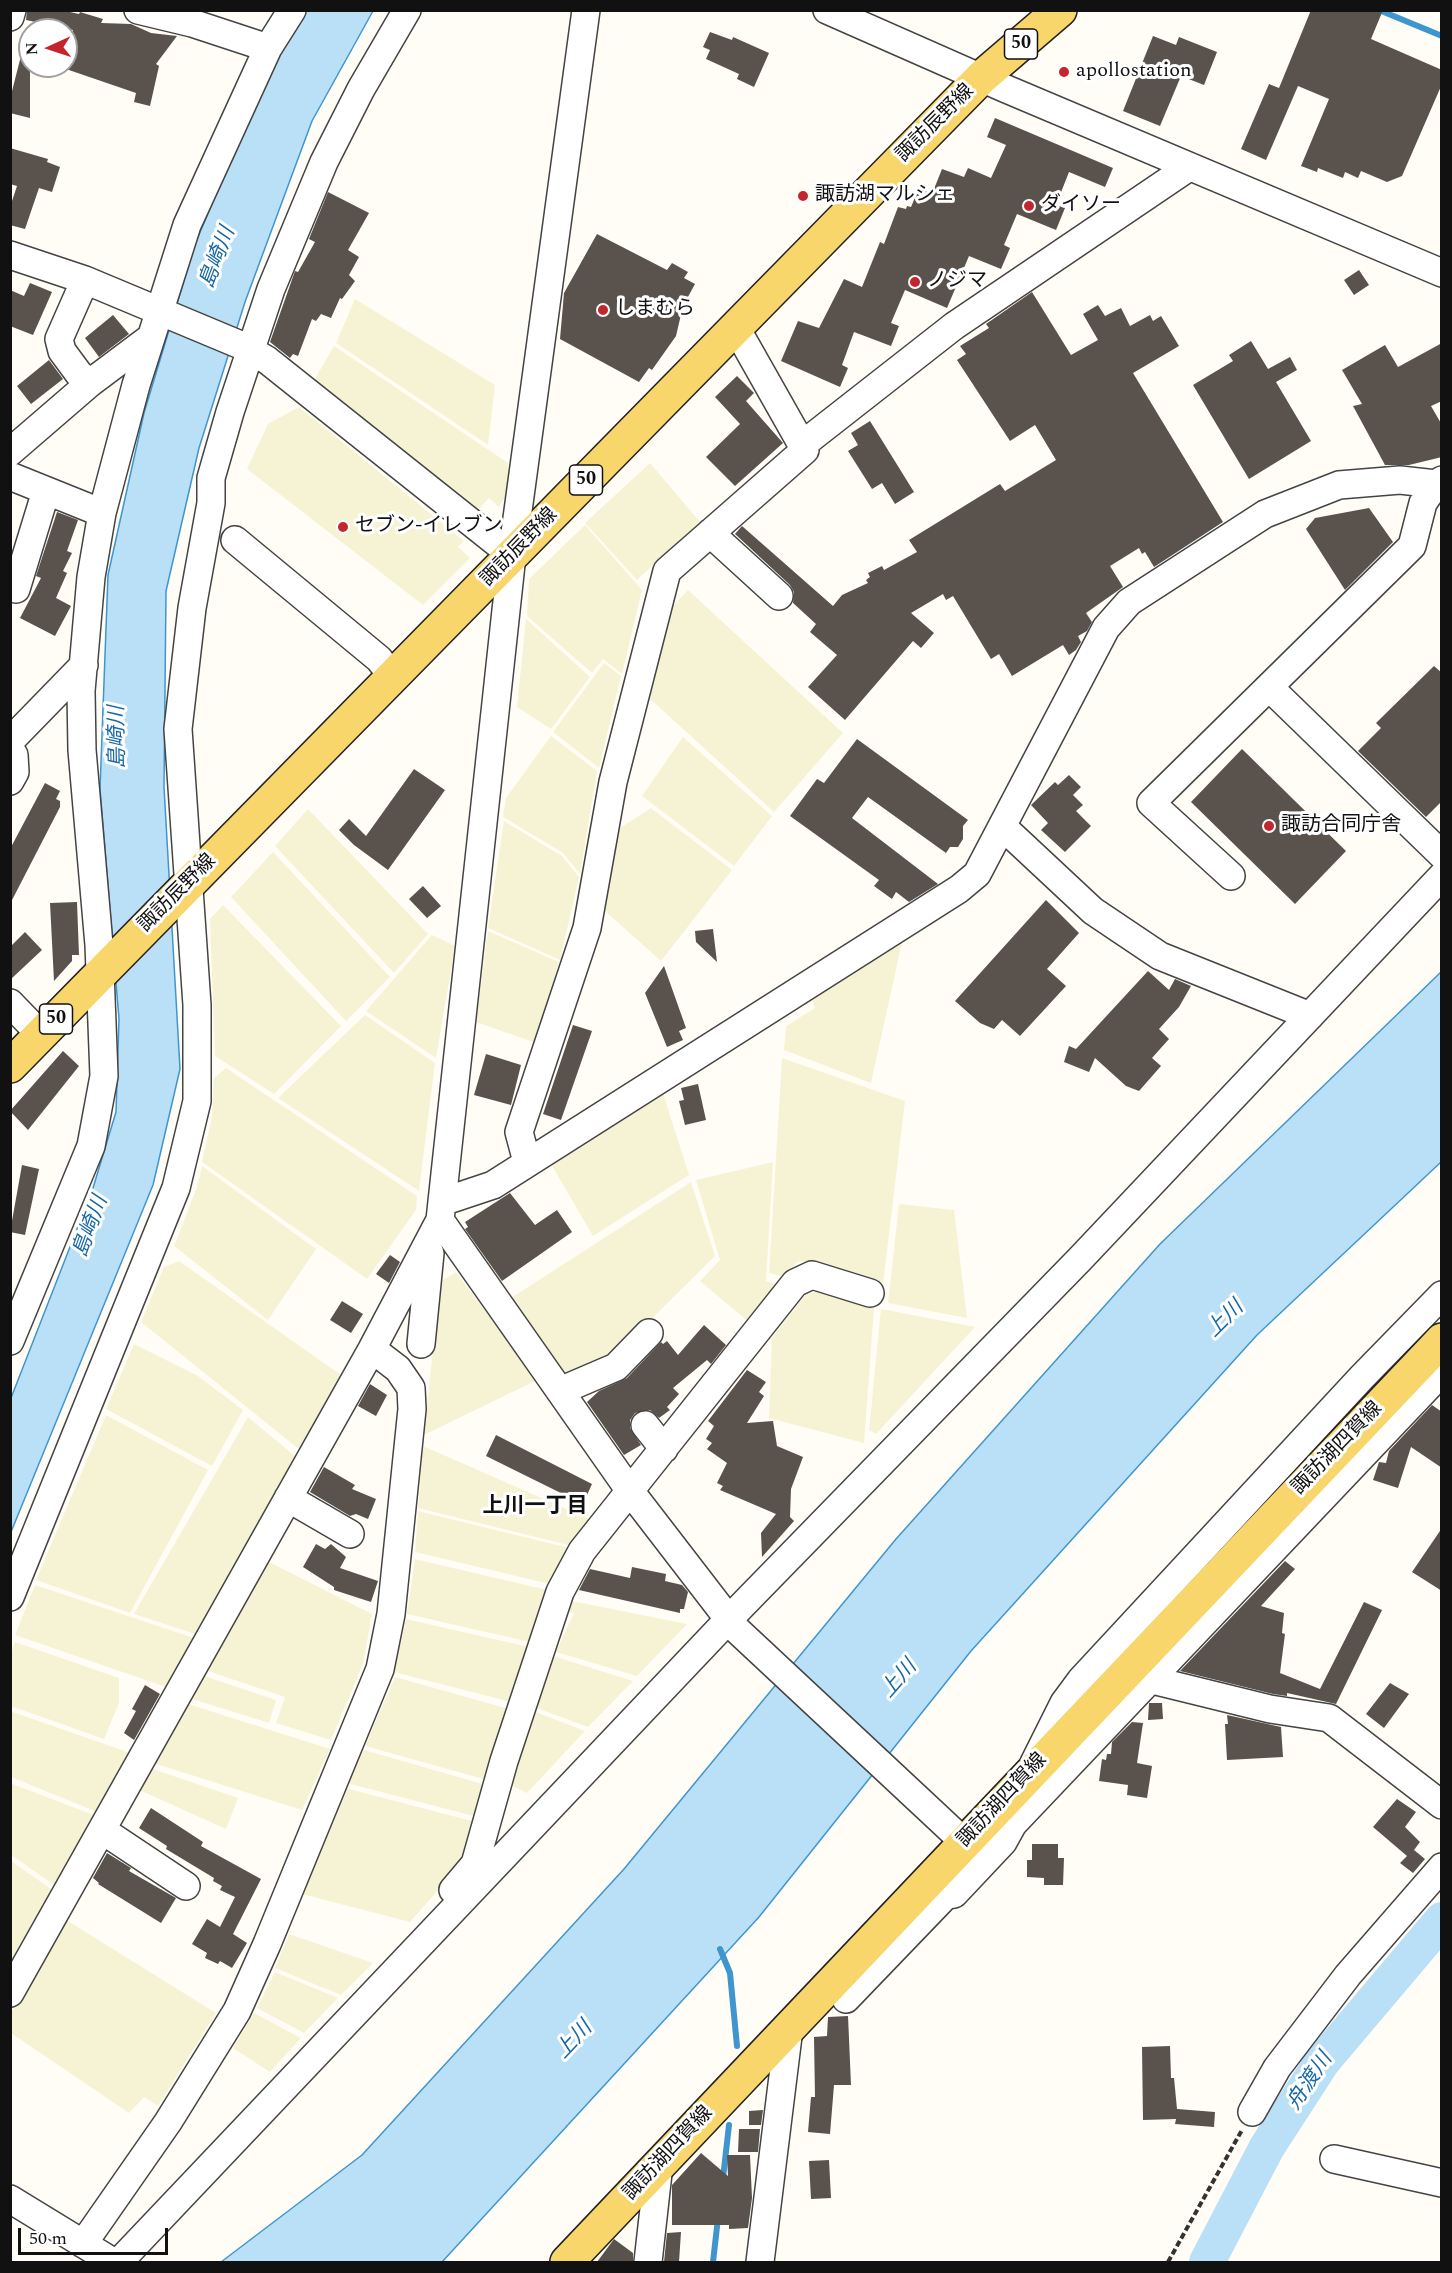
<!DOCTYPE html>
<html>
<head>
<meta charset="utf-8">
<style>
	body { margin:0 }
	#map { position:relative; width:1452px; height:2273px; overflow:hidden; background:#fffdf5; font-family:Spectral,serif }
	canvas { display:block }
	.frame { position:absolute; inset:0; border:12px solid #111; pointer-events:none }
	.north { position:absolute; left:18px; top:18px; width:60px; height:60px; box-sizing:border-box; background:#fff; border:2px solid #a0a0a0; border-radius:50%; rotate:267deg; font-size:16px; font-weight:700; line-height:24px; text-align:center; color:#111 }
	.north::after { content:''; display:block; margin:auto; width:21px; height:27px; background:#c4262e; clip-path:polygon(50% 0,100% 100%,50% 72%,0 100%) }
	.scale { position:absolute; left:18px; top:2228px; width:150px; height:27px; box-sizing:border-box; border:3px solid #111; border-top:0; padding-left:8px; font-size:18px; line-height:21px; white-space:nowrap; color:#111; -webkit-text-stroke:4px #fff; paint-order:stroke }
</style>
</head>
<body>
<div id="map">
<canvas width="1452" height="2273"></canvas>
<div class="frame"></div>
<div class="north">N</div>
<div class="scale">50 m</div>
</div>
<script>
const ctx = document.querySelector('canvas').getContext('2d');
ctx.lineJoin = 'round';
function paint(path, color) { ctx.fillStyle = color; ctx.fill(path, 'evenodd'); }
const poly = rows => new Path2D(rows.map(r => 'M' + r).join(''));
function stroke(path, color, width, dash) { ctx.strokeStyle = color; ctx.lineWidth = width; ctx.lineCap = dash ? 'butt' : 'round'; ctx.setLineDash(dash || []); ctx.stroke(path); }
function drawText(font, color, halo, rows, align = 'center') {
  ctx.font = font + ' Spectral,"Noto Sans JP",serif'; ctx.lineWidth = 6; ctx.setLineDash([]); ctx.textBaseline = 'middle'; ctx.strokeStyle = halo; ctx.fillStyle = color; for (const [text, x, y, turn = 0] of rows) {
    ctx.save(); ctx.translate(x, y); ctx.rotate((+turn || 0) * Math.PI / 180); ctx.textAlign = isNaN(turn) ? turn : align; if (halo) ctx.strokeText(text, 0, 0); ctx.fillText(text, 0, 0); ctx.restore();
  }
}
const farmland = poly([
	[355,299,495,385,488,445,336,343],
	[334,346,508,463,508,492,499,507,489,498,475,513,313,382],
	[299,407,464,541,458,547,470,558,423,605,247,469,268,424],
	[650,463,700,522,637,580,585,523],
	[585,525,642,590,622,674,603,659,592,673,527,616,529,579],
	[688,590,843,733,774,812,647,696,670,609],
	[526,619,590,677,551,729,517,707],
	[604,663,621,676,599,768,553,732],
	[551,736,597,771,580,874,563,853,503,817,506,798],
	[683,737,772,816,734,866,642,796],
	[651,808,732,870,661,961,604,910,617,830],
	[308,809,428,934,394,973,275,846],
	[504,821,562,856,579,877,560,960,488,928],
	[273,852,390,977,346,1021,231,897],
	[223,905,341,1026,274,1094,215,1056,210,919],
	[488,931,559,962,536,1043,476,1022],
	[432,935,455,946,436,1058,366,1011],
	[902,942,871,1083,784,1050,786,1026,815,1008,812,1000],
	[365,1015,435,1063,419,1191,278,1098],
	[782,1058,905,1101,883,1284,806,1261,797,1262,786,1277,769,1273],
	[226,1068,417,1196,416,1210,367,1279,202,1162,212,1117,214,1078],
	[663,1093,689,1175,593,1236,551,1164],
	[773,1162,766,1281,775,1284,773,1295,750,1323,700,1281,720,1260,696,1180],
	[202,1166,316,1249,268,1320,174,1246,197,1187],
	[691,1182,715,1256,612,1358,566,1378,511,1298],
	[899,1204,954,1210,967,1318,888,1303],
	[179,1261,341,1375,300,1450,141,1322,164,1267],
	[456,1272,537,1380,424,1435,440,1282],
	[821,1290,874,1308,864,1443,769,1418,772,1338,805,1295],
	[881,1309,975,1327,876,1434,869,1430],
	[134,1344,198,1376,243,1410,212,1466,106,1409],
	[106,1415,208,1470,130,1613,36,1580],
	[248,1417,296,1457,195,1634,134,1614],
	[423,1446,594,1521,572,1546,418,1508],
	[418,1511,569,1548,550,1584,415,1552],
	[415,1559,547,1590,530,1642,407,1614],
	[265,1560,372,1614,363,1664,331,1740,276,1723,285,1697,205,1670],
	[35,1585,194,1638,166,1687,15,1635],
	[572,1601,687,1624,637,1676,556,1652,574,1613,569,1612],
	[406,1619,529,1647,511,1702,394,1672],
	[15,1642,119,1678,119,1703,104,1739,11,1706,11,1654],
	[550,1655,633,1681,588,1727,534,1707],
	[201,1675,276,1700,269,1723,189,1698],
	[395,1677,509,1709,487,1780,365,1746],
	[185,1703,330,1749,302,1810,150,1762],
	[10,1711,130,1753,97,1812,11,1777],
	[533,1711,585,1731,527,1793,509,1784],
	[361,1749,486,1785,477,1817,347,1783],
	[147,1767,238,1798,226,1829,137,1789],
	[10,1783,96,1816,57,1887,11,1855],
	[345,1788,476,1822,467,1857,410,1922,302,1894],
	[11,1861,54,1891,11,1971],
	[63,1918,216,2013,158,2106,144,2097,129,2113,11,2033,11,2013],
	[289,1934,373,1963,341,1995,275,1968],
	[275,1972,338,1998,304,2033,257,2008],
	[254,2013,301,2038,270,2072,233,2048]
]);
const water = poly([
	[305,11,373,11,312,121,245,302,199,448,166,591,164,787,180,1069,153,1185,11,1532,11,1398,93,1188,116,1112,119,1019,100,789,108,575,144,413,195,244,271,65,305,11],
	[1441,972,1441,1162,1257,1335,971,1651,759,1917,442,2262,221,2262,362,2155,624,1869,896,1539,1160,1244,1441,972]
]);
const stream = poly([
	[1379,10,1442,36],
	[720,1949,730,1973,737,2046],
	[723,2178,729,2125],
	[713,2262,718,2218]
]);
const river = poly([
	[1207,2262,1267,2147,1322,2062,1442,1920]
]);
const building = poly([
	[27,10,61,10,79,14,80,12,103,19,101,23,131,24,151,33,177,36,156,64,159,66,150,106,134,102,136,93,66,69,66,52,73,30,26,20],
	[1311,10,1383,10,1371,39,1442,70,1442,84,1402,176,1387,182,1361,171,1358,178,1345,172,1343,178,1318,168,1317,172,1301,166,1329,99,1298,86,1266,160,1241,149,1269,84,1279,88],
	[710,32,732,40,733,37,769,53,754,87,737,79,739,74,706,59,710,50,703,47],
	[1153,36,1176,45,1179,37,1217,52,1204,85,1181,76,1160,126,1123,111],
	[24,44,30,45,30,118,10,113,10,99],
	[995,118,1113,168,1105,187,1069,172,1056,205,1065,208,1056,230,1017,214,1004,245,1010,248,1001,269,969,256,947,308,905,290,891,323,899,326,891,346,854,332,842,365,848,368,840,387,781,361,798,321,819,328,844,279,862,287,880,242,884,244,898,207,906,209,907,206,911,207,919,188,932,194,942,169,964,177,968,168,991,178,1006,145,987,137],
	[10,148,48,159,47,162,60,167,52,192,39,188,25,229,10,225,10,207,17,186,10,184],
	[328,192,369,213,348,250,359,257,349,275,355,281,342,299,340,298,331,318,321,314,316,321,312,319,298,356,293,354,290,358,270,342,295,271,298,272,315,242,309,239],
	[597,234,667,270,672,263,688,272,684,278,695,284,683,306,676,336,652,370,649,368,639,382,560,339,564,293],
	[1359,270,1369,285,1354,295,1344,280],
	[30,283,52,292,33,335,10,326,10,290,24,296],
	[1032,292,1071,355,1098,340,1083,314,1098,305,1105,316,1121,308,1130,326,1150,315,1153,321,1161,316,1179,346,1133,373,1223,522,1154,567,1145,552,1142,554,1139,548,1110,566,1123,587,1086,613,1092,622,1087,631,1078,636,1081,642,1076,650,1069,655,1063,645,1012,676,999,654,991,659,953,596,946,600,943,594,911,613,934,633,921,648,913,641,845,720,808,687,837,655,810,632,816,624,793,603,794,592,790,585,735,534,742,526,833,606,842,595,868,583,866,580,870,577,868,573,882,566,884,570,917,552,909,540,1000,484,1005,491,1056,460,1035,425,1010,441,957,360,966,354,960,346,989,328,986,324],
	[113,315,129,334,99,357,85,338],
	[1251,341,1268,369,1290,357,1297,370,1276,382,1311,441,1249,479,1193,385,1233,361,1229,355],
	[1442,343,1442,401,1431,406,1442,425,1442,457,1409,465,1385,465,1353,406,1362,404,1342,370,1385,345,1398,367],
	[49,360,63,379,31,404,17,386],
	[737,376,754,393,746,401,783,443,735,486,706,457,740,424,715,397],
	[870,421,914,492,895,504,882,483,872,489,848,451,858,445,851,433],
	[1369,508,1393,542,1345,590,1306,529,1315,518],
	[57,512,78,520,67,551,72,553,63,571,67,573,56,598,71,606,55,636,20,618,41,578,36,576],
	[1434,666,1442,673,1442,801,1426,817,1358,751,1381,728,1376,723],
	[857,739,968,820,963,826,963,839,958,847,950,847,946,853,868,797,852,818,938,884,909,902,896,892,892,899,874,886,879,880,790,816,817,779,824,783],
	[1242,749,1346,851,1295,904,1191,802],
	[414,769,445,790,388,870,354,845,339,830,349,819,366,836],
	[1069,775,1081,787,1073,795,1083,805,1076,811,1091,826,1065,852,1041,830,1048,823,1031,805,1055,782,1058,785],
	[45,783,60,791,56,799,60,801,60,807,10,904,10,849],
	[423,886,441,906,427,918,409,899],
	[1046,900,1079,933,1047,969,1066,986,1020,1036,1002,1020,994,1029,980,1023,955,1001],
	[77,902,79,955,72,955,72,961,54,981,50,903],
	[713,929,717,962,696,942,695,931],
	[25,932,42,950,10,980,10,947],
	[664,966,686,1028,679,1031,683,1040,667,1047,645,993],
	[1148,971,1169,990,1175,979,1191,986,1179,1007,1159,1029,1169,1039,1152,1058,1161,1066,1139,1091,1126,1086,1095,1058,1089,1072,1064,1062,1069,1046,1076,1049],
	[573,1025,592,1031,561,1120,543,1114],
	[63,1051,79,1066,28,1130,10,1111],
	[486,1054,521,1065,511,1105,474,1095],
	[698,1084,706,1120,685,1125,679,1101,684,1100,681,1088],
	[22,1165,39,1169,25,1235,10,1232],
	[510,1193,535,1225,557,1210,572,1232,502,1281,465,1229,468,1227,465,1222],
	[390,1255,400,1262,389,1283,376,1274],
	[342,1301,363,1314,351,1333,330,1320],
	[704,1325,726,1345,711,1364,707,1360,673,1388,679,1394,667,1407,670,1410,659,1418,650,1410,635,1413,630,1420,630,1428,641,1445,624,1455,587,1402,599,1391,627,1378,661,1342,663,1344,667,1341,678,1355],
	[747,1370,766,1382,759,1392,764,1396,747,1423,773,1421,777,1446,803,1457,791,1489,790,1517,794,1521,762,1557,761,1533,776,1514,720,1490,723,1486,717,1483,727,1463,707,1449,712,1443,706,1439,714,1426,708,1421],
	[370,1384,387,1395,376,1416,358,1406],
	[1432,1405,1442,1412,1442,1468,1411,1447,1398,1488,1373,1480,1379,1462,1386,1463,1389,1451],
	[496,1435,592,1484,583,1504,486,1456],
	[324,1467,355,1485,352,1489,376,1499,368,1519,356,1514,350,1516,310,1492],
	[1442,1528,1442,1591,1412,1572],
	[316,1544,325,1549,331,1544,346,1557,340,1568,378,1581,371,1602,334,1590,334,1587,303,1567],
	[1285,1561,1295,1569,1261,1606,1284,1613,1282,1633,1285,1634,1280,1673,1320,1689,1364,1602,1382,1610,1336,1704,1287,1693,1287,1696,1273,1694,1180,1671],
	[632,1567,666,1574,665,1581,682,1585,688,1592,684,1609,680,1609,680,1613,579,1590,590,1569,630,1578],
	[1390,1683,1409,1694,1384,1728,1366,1714],
	[145,1685,160,1694,134,1740,124,1733,136,1711,132,1709],
	[1149,1703,1162,1703,1163,1719,1148,1720],
	[1227,1715,1281,1727,1283,1757,1227,1760,1225,1724,1228,1724],
	[1132,1722,1143,1723,1137,1763,1152,1766,1147,1798,1127,1795,1128,1785,1099,1781,1102,1759,1106,1760,1107,1754,1111,1754,1112,1742],
	[1397,1799,1416,1812,1405,1827,1420,1842,1414,1850,1425,1859,1413,1873,1400,1863,1407,1856,1373,1827],
	[151,1808,203,1842,201,1846,261,1879,233,1934,247,1943,232,1968,220,1961,218,1964,205,1958,207,1953,192,1944,207,1919,220,1927,235,1897,220,1890,222,1886,213,1881,214,1878,166,1849,167,1846,139,1828],
	[1032,1844,1058,1844,1058,1858,1064,1858,1063,1885,1044,1885,1044,1878,1027,1877,1027,1860,1032,1860],
	[107,1853,131,1868,129,1871,176,1898,161,1923,98,1884,99,1883,93,1878],
	[848,2016,851,2085,834,2085,830,2134,808,2132,811,2097,815,2097,814,2037,827,2036,828,2017],
	[1170,2046,1171,2078,1174,2078,1177,2109,1215,2112,1214,2127,1175,2124,1176,2119,1143,2120,1142,2047],
	[763,2110,761,2125,749,2125,749,2111],
	[739,2129,760,2129,758,2152,738,2152],
	[701,2153,728,2176,727,2155,750,2155,752,2198,748,2228,729,2229,729,2225,672,2225,672,2185],
	[829,2160,831,2198,811,2199,809,2161],
	[681,2232,679,2262,664,2262,667,2233],
	[614,2239,633,2253,633,2262,597,2262]
]);
const path = poly([
	[1168,2262,1242,2130]
]);
const minor = poly([
	[138,10,192,23,268,48],
	[827,10,1004,88,1442,273],
	[10,17,12,10],
	[10,255,85,280,243,346,267,360,512,555],
	[85,280,59,339,62,351,79,374,90,383],
	[802,445,954,326,1189,167],
	[10,452,90,383,150,338],
	[10,476,102,513],
	[710,533,779,596],
	[235,540,379,659,393,677],
	[16,589,46,491],
	[1269,687,1442,855],
	[10,741,84,665],
	[10,749,14,755,15,772,10,781],
	[1003,827,1093,911,1160,956,1310,1016],
	[1231,876,1151,803,1412,546,1423,503,1436,484],
	[10,1003,41,1035],
	[527,1162,519,1132,587,928,613,782,667,571,805,450,736,328],
	[442,1202,493,1185,959,889,977,874,1106,628,1129,602,1265,514,1339,485,1400,480,1436,484,1442,480],
	[440,1220,630,1491,737,1630,964,1842],
	[10,1341,91,1146,104,1076,99,945,82,750,81,691,91,577,102,513,136,385,187,225,268,48,292,10],
	[421,1344,430,1253],
	[560,1391,616,1367,649,1333],
	[645,1425,664,1449],
	[288,1498,350,1534],
	[10,1597,176,1188,197,1101,197,1005,178,729,192,608,211,503,211,478,230,412,271,289,324,162,361,89,407,10],
	[1152,1680,1270,1709,1329,1718,1442,1805],
	[1034,1763,1064,1703,1081,1680,1362,1377,1442,1295],
	[102,1830,186,1886],
	[453,1890,475,1864,504,1761,560,1592,582,1551,795,1283,812,1275,870,1293],
	[10,1993,372,1349,440,1220,512,555,586,10],
	[846,1999,946,1895,954,1894,1003,1842,1013,1824,1442,1372],
	[1252,2112,1277,2068,1348,1975,1442,1867],
	[1334,2159,1442,2183],
	[10,2199,113,2262],
	[83,2244,168,2122,237,2011,267,1944,380,1669,391,1614,412,1409,411,1388,398,1369,372,1349],
	[119,2262,729,1619,1080,1259,1442,876],
	[648,2262,659,2164],
	[760,2262,789,2028]
]);
const major = poly([
	[10,1066,982,77,1060,10],
	[567,2262,1442,1340]
]);
const markers = [
	[1064,72,6,"#c4262e"],
	[803,196,6,"#c4262e"],
	[1029,206,6,"#c4262e"],
	[915,282,6,"#c4262e"],
	[603,310,6,"#c4262e"],
	[343,527,6,"#c4262e"],
	[1269,826,6,"#c4262e"]
];
const shields = [
	[1021,44,33],
	[586,480,33],
	[56,1019,33]
];
const shieldNames = [
	["50",1021,44],
	["50",586,480],
	["50",56,1019]
];
const poiNames = [
	["apollostation",1076,72],
	["諏訪湖マルシェ",815,196],
	["ダイソー",1041,206],
	["ノジマ",927,282],
	["しまむら",615,310],
	["セブン-イレブン",355,527],
	["諏訪合同庁舎",1281,826]
];
const streetNames = [
	["諏訪辰野線",936,124,-45],
	["諏訪辰野線",520,548,-46],
	["諏訪辰野線",178,894,-45],
	["諏訪湖四賀線",1338,1449,-46],
	["諏訪湖四賀線",1003,1801,-47],
	["諏訪湖四賀線",669,2154,-47]
];
const waterNames = [
	["島崎川",219,258,-69],
	["島崎川",119,737,-91],
	["島崎川",92,1227,-70],
	["上川",1226,1320,-45],
	["上川",900,1680,-49],
	["上川",575,2041,-47],
	["舟渡川",1311,2082,-56]
];
const neighbourhoodNames = [
	["上川一丁目",535,1508]
];
paint(farmland, '#f6f3d4');
paint(water, '#b9e0f7');
stroke(water, '#3f96cf', 1.5);
stroke(stream, '#3f96cf', 6);
stroke(river, '#b9e0f7', 36);
paint(building, '#5a524d');
stroke(minor, '#444', 30);
stroke(major, '#222', 36);
stroke(path, '#333', 4, [6, 3]);
stroke(minor, '#fff', 27);
stroke(major, '#f9d66b', 33);
for (const [x, y, r, color] of markers) { const dot = new Path2D(); dot.arc(x, y, r, 0, 2 * Math.PI); ctx.fillStyle = color; ctx.fill(dot); stroke(dot, '#fff', 2); }
for (const [x, y, w] of shields) { const box = new Path2D(); box.roundRect(x - w / 2, y - 15, w, 30, 4.5); ctx.fillStyle = '#fff'; ctx.fill(box); stroke(box, '#111', 1.5); }
drawText('bold 18px', '#111', null, shieldNames);
drawText('20px', '#111', '#fff', poiNames, 'left');
drawText('20px', '#111', '#fff', streetNames);
drawText('italic 21px', '#1768a6', '#fff', waterNames);
drawText('bold 21px', '#111', '#fff', neighbourhoodNames);
</script>
</body>
</html>
